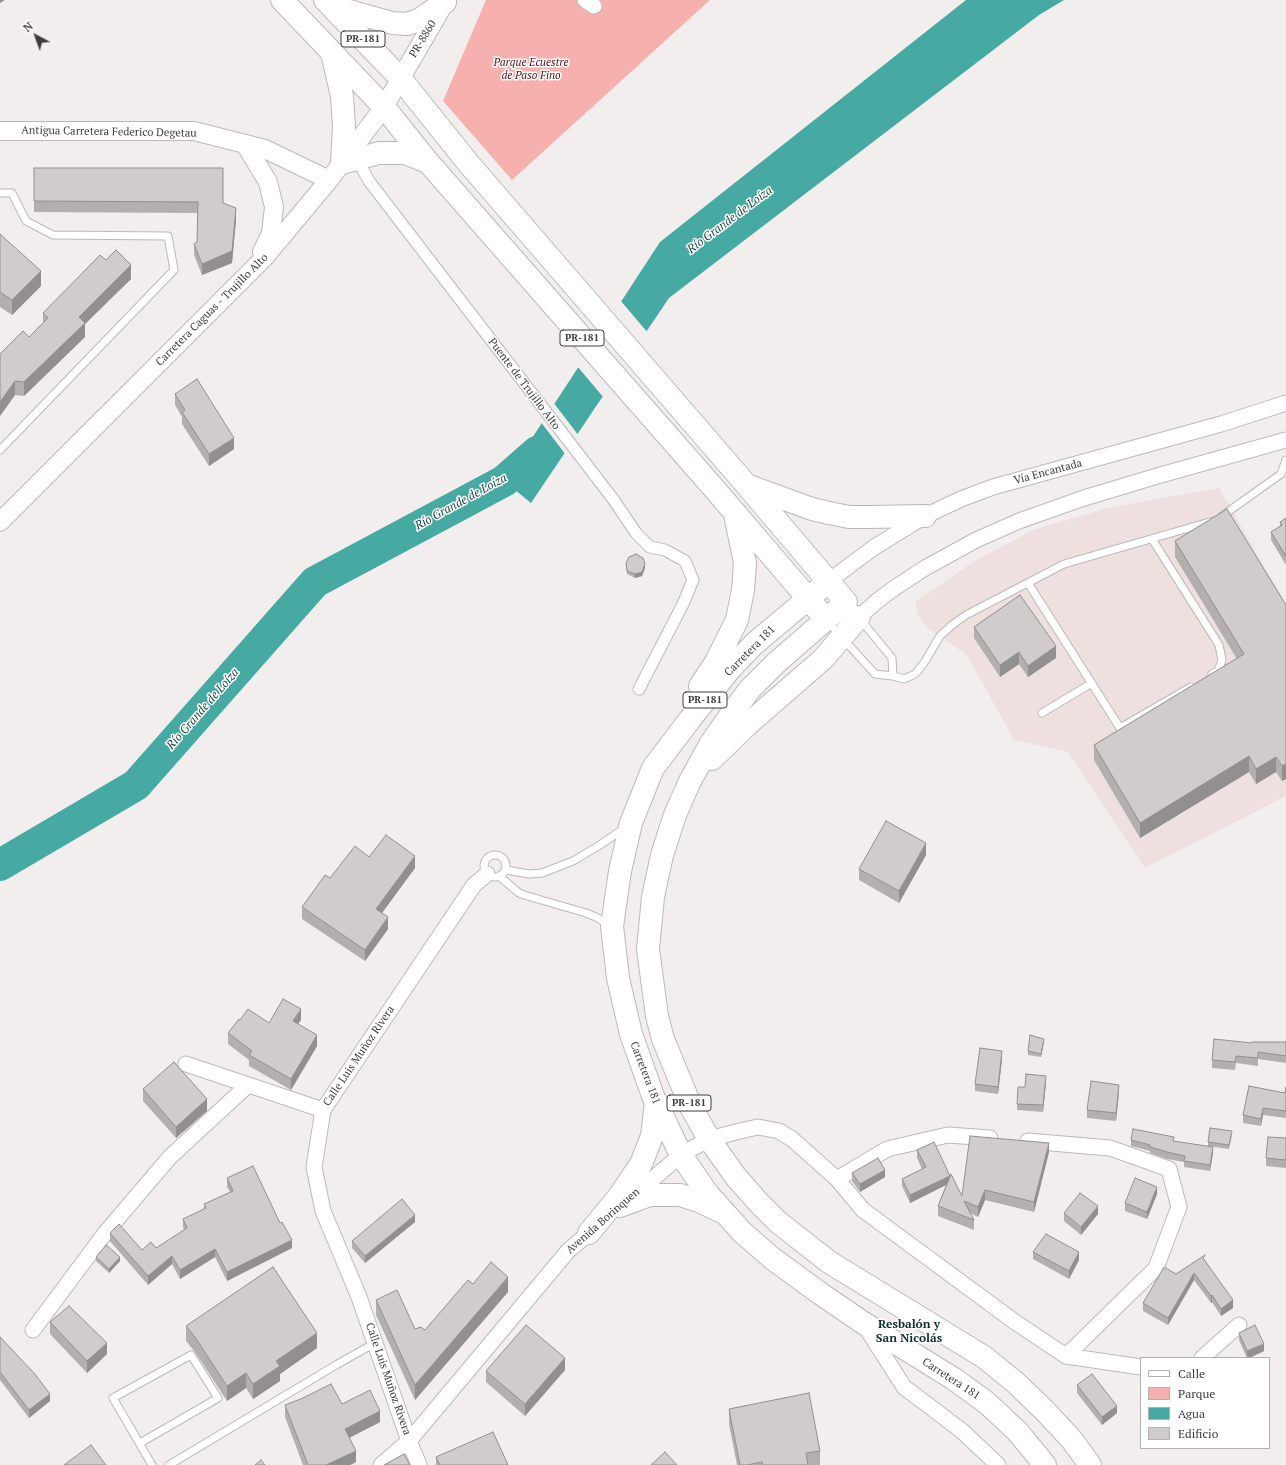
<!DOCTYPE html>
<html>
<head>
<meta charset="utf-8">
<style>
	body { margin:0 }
	#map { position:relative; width:1286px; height:1465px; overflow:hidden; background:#f3eeee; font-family:"PT Serif",serif }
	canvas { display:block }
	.legend { position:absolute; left:1140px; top:1357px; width:130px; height:92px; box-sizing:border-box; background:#fff; border:1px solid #b2b1b1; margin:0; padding:5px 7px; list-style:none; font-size:12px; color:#3e3c3c }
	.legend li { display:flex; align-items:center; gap:8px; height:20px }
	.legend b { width:20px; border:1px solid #b2b1b1 }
	.north { position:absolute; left:16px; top:16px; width:40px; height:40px; -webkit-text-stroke:3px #fff; paint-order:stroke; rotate:319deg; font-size:11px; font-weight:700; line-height:16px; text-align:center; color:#3e3c3c }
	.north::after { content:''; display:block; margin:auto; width:14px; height:18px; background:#3e3c3c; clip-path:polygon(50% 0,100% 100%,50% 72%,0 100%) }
</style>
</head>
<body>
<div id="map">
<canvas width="1286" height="1465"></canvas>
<ul class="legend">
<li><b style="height:5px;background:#fff"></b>Calle</li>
<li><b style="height:11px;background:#f6b0ae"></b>Parque</li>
<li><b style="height:11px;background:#46aaa2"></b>Agua</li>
<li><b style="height:11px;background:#d0cccc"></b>Edificio</li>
</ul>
<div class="north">N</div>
</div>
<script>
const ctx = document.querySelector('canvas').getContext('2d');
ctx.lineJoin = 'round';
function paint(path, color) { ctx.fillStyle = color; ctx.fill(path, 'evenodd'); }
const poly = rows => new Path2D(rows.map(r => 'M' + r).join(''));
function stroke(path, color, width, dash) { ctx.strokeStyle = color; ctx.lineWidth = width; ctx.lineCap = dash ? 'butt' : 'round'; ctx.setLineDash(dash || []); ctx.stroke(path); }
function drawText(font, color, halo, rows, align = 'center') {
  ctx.font = font + ' "PT Serif",serif'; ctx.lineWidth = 3; ctx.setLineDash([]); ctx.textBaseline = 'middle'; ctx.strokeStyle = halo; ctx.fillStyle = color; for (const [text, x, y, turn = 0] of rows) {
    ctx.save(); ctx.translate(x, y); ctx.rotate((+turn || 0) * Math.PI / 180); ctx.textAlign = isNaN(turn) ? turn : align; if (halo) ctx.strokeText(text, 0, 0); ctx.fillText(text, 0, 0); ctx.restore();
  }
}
const built = poly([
	[1219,488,1286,604,1286,796,1145,868,1068,752,1014,740,967,655,926,627,918,615,915,602,973,562,1033,530,1107,508]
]);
const green = poly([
	[486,0,710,0,512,180,443,101]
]);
const water = poly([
	[966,0,1064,0,1039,15,669,298,531,503,504,481,660,242]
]);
const pier = poly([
	[620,300,648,333,604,398,577,366],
	[553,402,579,436,566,455,540,421]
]);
const river = poly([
	[0,865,136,785,315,582,504,481,537,452]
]);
const service = poly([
	[0,193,12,193,26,221,53,235,168,236,174,270,0,450],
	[1222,516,1281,474,1286,460],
	[1152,539,1219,645,1222,660,1218,671,1212,674],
	[1028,583,1120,728,1191,687],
	[860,619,892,658,893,676],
	[827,621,875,674,893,676,904,679,915,674,924,663,940,636,952,625,966,615,1064,564,1213,521],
	[1042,713,1092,683],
	'484 866a11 11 0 1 1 22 0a11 11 0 1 1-22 0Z',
	[506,870,529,874,542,873,573,861,600,845,626,827],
	[499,876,519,893,524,895,586,913,596,917,609,925],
	[140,1443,218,1398,191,1355,113,1398,152,1465],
	[169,1465,336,1365,375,1343]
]);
const pedestrian = poly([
	[357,159,369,181,613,499,636,533,650,547,665,550,685,561,693,580,683,604,639,689]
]);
const minor = poly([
	[585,0,594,6],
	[829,581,873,548,925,516,961,499,993,487,1221,424,1286,403],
	[859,617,877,601,896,587,925,568,976,540,1019,521,1084,498,1157,476,1286,440],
	[186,1064,323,1110],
	[1028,1141,1110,1148,1169,1169,1179,1207,1156,1268,1066,1356],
	[837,1179,887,1149,948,1135,990,1138],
	[629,1199,681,1155,709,1139,740,1131,758,1127,779,1131,792,1139,837,1179,863,1210,1015,1322,1066,1356,1141,1367],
	[865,1326,904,1387,962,1431,998,1465],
	[33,1330,106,1232,170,1157,248,1085],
	[1202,1358,1239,1325],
	[381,1465,409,1441,568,1251,596,1227],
	[419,1465,409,1441,359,1297,323,1211,314,1167,323,1110,474,885,487,874]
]);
const tertiary = poly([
	[0,131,194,131,265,149,329,180],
	[245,144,268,182,274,207,271,233,262,252],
	[0,522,264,258,329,180,384,107,444,4]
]);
const primary = poly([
	[282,0,384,107,428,162,718,493,817,609],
	[325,0,400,78,469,164,737,474,846,602,776,663,750,689,734,710,711,743,690,781,675,815,662,855,653,897,648,949,657,1016,663,1039,691,1107,709,1139,736,1177,759,1203,778,1222,829,1262,984,1357,1016,1383,1044,1410,1072,1440,1090,1465],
	[331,6,392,23,407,24,419,20,445,2],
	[332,53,342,96,344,127,342,163,379,153,405,153,428,162],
	[749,486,812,509,829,513,849,517,870,517,925,516],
	[829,581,754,644,730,669,691,718,653,768,631,823,620,871,612,926,618,978,631,1034,653,1096,681,1155,707,1193,742,1232,773,1259,821,1294,862,1322,954,1379,987,1403,1017,1431,1045,1465],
	[700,686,716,662,737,620,743,590,745,563,735,514],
	[712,759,747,725,823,659,859,617],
	[620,1206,650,1195,680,1195,699,1201,720,1211],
	[589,1233,620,1195,641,1164,652,1136,656,1102]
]);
const wall = poly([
	[34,168,223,203,236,220,232,263,202,275,194,255,194,244,197,242,198,213,34,212],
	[0,234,41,286,12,315,0,307],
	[106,260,131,279,85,324,85,337,24,396,15,395,0,416,0,354,29,337,43,323,43,313],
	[175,394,234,449,209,466,182,424,182,417,175,405],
	[1286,518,1286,565,1271,540,1271,532,1280,526,1280,522],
	[1175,541,1286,605,1286,779,1282,781,1276,772,1256,784,1249,772,1140,838,1094,760,1094,745,1237,659,1175,557],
	[626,563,645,568,642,576,635,578,627,574,626,567],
	[974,627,1056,658,1028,677,1019,664,1000,677,974,638],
	[926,855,899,903,859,880,859,869],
	[369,857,415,868,382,913,388,929,365,961,302,919,302,907,330,878],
	[240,1020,269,1023,301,1020,298,1024,317,1046,291,1090,249,1066,249,1060,228,1044,228,1033],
	[1044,1042,1041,1057,1028,1055,1028,1051],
	[1286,1042,1286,1063,1258,1059,1258,1066,1236,1063,1235,1070,1212,1068,1212,1060,1252,1043],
	[1002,1059,998,1094,975,1091,975,1084],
	[1046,1082,1043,1112,1017,1110,1017,1104,1025,1087],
	[1286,1087,1286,1118,1263,1115,1261,1126,1243,1123,1243,1115,1285,1093],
	[143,1089,207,1111,176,1138,143,1101],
	[1119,1092,1116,1121,1087,1118,1087,1110],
	[1232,1135,1229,1149,1208,1146,1208,1142],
	[1286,1138,1286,1168,1266,1166,1266,1158],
	[1131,1140,1174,1141,1213,1153,1210,1171,1184,1167,1184,1162,1167,1159,1150,1153,1150,1151,1131,1146],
	[917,1150,950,1175,962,1196,1049,1152,1034,1212,985,1200,978,1217,970,1213,974,1220,974,1230,938,1216,938,1206,946,1185,910,1203,902,1186,902,1179,922,1169,917,1158],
	[852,1173,885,1177,860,1192,852,1181],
	[227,1178,292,1248,227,1281,215,1257,180,1279,172,1264,148,1285,110,1241,110,1233,142,1250,156,1248,184,1230,183,1227,183,1219,204,1209,204,1204,230,1192,227,1187],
	[1157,1194,1147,1219,1125,1211,1125,1203],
	[1064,1213,1098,1214,1081,1235,1064,1221],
	[415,1222,365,1263,352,1248,352,1241],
	[1033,1252,1079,1260,1069,1279,1033,1259],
	[96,1257,120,1261,109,1273,96,1261],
	[1205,1260,1233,1308,1221,1316,1212,1302,1211,1303,1194,1280,1168,1325,1143,1311,1143,1303,1176,1274],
	[473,1284,508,1292,415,1400,376,1315,376,1300,415,1329,425,1330],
	[50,1322,107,1354,87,1373,50,1334],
	[186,1326,317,1348,280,1374,280,1381,253,1399,246,1388,227,1401,195,1352,186,1341],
	[1239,1333,1264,1351,1249,1358,1247,1358,1239,1340],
	[0,1337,50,1401,29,1418,0,1380],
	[565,1370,525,1416,486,1382,486,1371],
	[1077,1385,1117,1413,1102,1425,1077,1393],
	[342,1404,380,1422,349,1438,356,1462,350,1465,303,1465,285,1417,285,1405],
	[729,1409,820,1451,820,1465,737,1465,729,1424],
	[436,1457,508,1465,436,1465]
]);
const shadedWall = poly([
	[0,0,5,0,0,3],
	[236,208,236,220,232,263,202,275,202,264],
	[131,265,131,279,85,324,85,337,24,396,24,382,79,317],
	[41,271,41,286,12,315,12,300],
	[15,381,15,395,0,416,0,402],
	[234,438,234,449,209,466,209,454],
	[645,564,645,568,642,576,635,578,635,574],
	[1056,646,1056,658,1028,677,1028,666],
	[1019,652,1019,664,1000,677,1000,665],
	[1249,756,1249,772,1140,838,1140,823],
	[1276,757,1276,772,1256,784,1256,769],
	[1286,764,1286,779,1282,781,1282,766],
	[926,843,926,855,899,903,899,891],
	[415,856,415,868,376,921,376,909],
	[388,917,388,929,365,961,365,950],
	[301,1009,301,1020,293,1031,293,1021],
	[317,1035,317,1046,291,1090,291,1079],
	[1044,1039,1044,1042,1041,1057,1041,1054],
	[1002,1051,1002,1059,998,1094,998,1087],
	[1046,1076,1046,1082,1043,1112,1043,1105],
	[1119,1085,1119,1092,1116,1121,1116,1113],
	[207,1099,207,1111,176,1138,176,1127],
	[1263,1108,1263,1115,1261,1126,1261,1119],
	[1049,1143,1049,1152,1034,1212,1034,1202],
	[1213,1147,1213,1153,1210,1171,1210,1165],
	[885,1170,885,1177,860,1192,860,1184],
	[950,1176,950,1183,910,1203,910,1195],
	[1157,1187,1157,1194,1147,1219,1147,1212],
	[985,1190,985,1200,978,1217,978,1207],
	[1098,1206,1098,1214,1081,1235,1081,1227],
	[415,1215,415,1222,365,1263,365,1256],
	[292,1240,292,1248,227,1281,227,1272],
	[215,1249,215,1257,180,1279,180,1270],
	[1079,1252,1079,1260,1069,1279,1069,1271],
	[172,1256,172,1264,148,1285,148,1276],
	[120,1257,120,1261,109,1273,109,1269],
	[1194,1273,1194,1280,1168,1325,1168,1318],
	[508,1277,508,1292,415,1400,415,1385],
	[1212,1295,1212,1302,1211,1303,1211,1296],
	[1233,1300,1233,1308,1221,1316,1221,1309],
	[317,1333,317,1348,280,1374,280,1381,253,1399,253,1384,276,1361],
	[107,1343,107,1354,87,1373,87,1361],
	[1264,1344,1264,1351,1249,1358,1247,1358,1247,1351],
	[565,1358,565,1370,525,1416,525,1404],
	[246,1373,246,1388,227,1401,227,1386],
	[50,1394,50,1401,29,1418,29,1410],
	[1117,1406,1117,1413,1102,1425,1102,1417],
	[380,1411,380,1422,345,1440,345,1429],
	[356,1451,356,1462,350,1465,326,1465]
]);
const building = poly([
	[34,168,223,168,223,203,236,208,232,251,202,264,194,244,197,242,198,202,34,201,34,168],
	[0,234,41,271,12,300,0,292,0,234],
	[116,250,131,265,79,317,85,323,24,382,15,381,0,402,0,354,23,331,29,337,48,318,43,313,100,255,106,260,116,250],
	[197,379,234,438,209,454,182,412,185,410,175,394,197,379],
	[1227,509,1286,605,1286,764,1282,766,1276,757,1256,769,1249,756,1140,823,1094,745,1244,654,1175,541,1227,509],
	[1286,518,1286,556,1271,532,1282,525,1280,522,1286,518],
	[636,554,643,558,645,564,642,572,635,574,627,571,626,563,629,557,636,554],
	[1020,595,1056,646,1028,666,1019,652,1000,665,974,627,1020,595],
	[886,821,926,843,899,891,859,869,886,821],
	[386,835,415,856,376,909,388,917,365,950,302,907,325,875,330,878,355,846,369,857,386,835],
	[283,999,301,1009,293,1021,317,1035,291,1079,249,1055,252,1051,228,1033,239,1019,240,1020,248,1009,269,1023,283,999],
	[1030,1035,1044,1039,1041,1054,1028,1051,1030,1035],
	[1214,1039,1252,1043,1252,1042,1286,1042,1286,1056,1258,1052,1258,1058,1236,1056,1235,1062,1212,1060,1214,1039],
	[980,1048,1002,1051,998,1087,975,1084,980,1048],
	[174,1062,207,1099,176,1127,143,1089,174,1062],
	[1026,1074,1046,1076,1043,1105,1017,1104,1018,1087,1025,1087,1026,1074],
	[1091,1081,1119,1085,1116,1113,1087,1110,1091,1081],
	[1249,1086,1285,1093,1286,1087,1286,1111,1263,1108,1261,1119,1243,1115,1249,1086],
	[1210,1128,1232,1131,1229,1145,1208,1142,1210,1128],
	[1133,1129,1174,1137,1173,1141,1213,1147,1210,1165,1184,1161,1185,1156,1167,1152,1150,1147,1150,1145,1131,1140,1133,1129],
	[970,1136,1049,1143,1034,1202,985,1190,978,1207,964,1201,974,1220,938,1206,951,1174,962,1196,970,1136],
	[1268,1137,1286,1138,1286,1160,1266,1158,1268,1137],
	[934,1142,950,1176,910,1195,902,1179,926,1167,917,1150,934,1142],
	[878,1158,885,1170,860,1184,852,1173,878,1158],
	[253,1166,280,1223,282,1222,292,1240,227,1272,215,1249,180,1270,172,1256,148,1276,110,1233,119,1224,142,1250,151,1242,156,1248,187,1228,183,1219,206,1208,204,1204,233,1191,227,1178,253,1166],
	[1135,1178,1157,1187,1147,1212,1125,1203,1135,1178],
	[1080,1193,1098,1206,1081,1227,1064,1213,1080,1193],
	[402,1199,415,1215,365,1256,352,1241,402,1199],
	[1046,1234,1079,1252,1069,1271,1033,1252,1046,1234],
	[106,1245,120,1257,109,1269,96,1257,106,1245],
	[1205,1255,1203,1258,1233,1300,1221,1309,1212,1295,1211,1296,1194,1273,1168,1318,1143,1303,1164,1267,1176,1274,1205,1255],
	[491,1262,508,1277,415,1385,376,1300,397,1290,415,1329,421,1327,425,1330,468,1280,473,1284,491,1262],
	[273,1267,317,1333,276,1361,280,1366,253,1384,246,1373,227,1386,195,1337,186,1326,273,1267],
	[69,1306,107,1343,87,1361,50,1322,69,1306],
	[526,1325,565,1358,525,1404,486,1371,526,1325],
	[1255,1325,1264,1344,1247,1351,1239,1333,1255,1325],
	[0,1337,34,1373,50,1394,29,1410,0,1372,0,1337],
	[1092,1374,1117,1406,1102,1417,1077,1385,1092,1374],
	[331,1384,342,1404,370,1390,380,1411,345,1429,356,1451,326,1465,308,1465,285,1405,303,1398,331,1384],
	[809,1393,820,1451,806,1453,808,1465,763,1465,762,1462,747,1465,740,1465,729,1409,809,1393],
	[493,1432,508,1465,440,1465,436,1457,493,1432],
	[91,1445,106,1465,64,1465,91,1445],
	[665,1452,677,1465,651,1465,665,1452],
	[404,1454,410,1465,384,1465,404,1454],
	[261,1460,265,1465,255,1465,261,1460]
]);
const shields = [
	[363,39,44],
	[582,338,44],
	[705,700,44],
	[689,1103,44]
];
const shieldNames = [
	["PR-181",363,39],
	["PR-181",582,338],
	["PR-181",705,700],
	["PR-181",689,1103]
];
const streetNames = [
	["PR-8860",423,39,-59],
	["Antigua Carretera Federico Degetau",109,132,1],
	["Carretera Caguas - Trujillo Alto",212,310,-45],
	["Puente de Trujillo Alto",524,384,53],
	["Vía Encantada",1048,472,-15],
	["Carretera 181",750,651,-45],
	["Calle Luis Muñoz Rivera",359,1056,-56],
	["Carretera 181",645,1073,69],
	["Avenida Borinquen",603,1221,-41],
	["Calle Luis Muñoz Rivera",388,1379,71],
	["Carretera 181",951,1379,33]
];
const parkNames = [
	["Parque Ecuestre",531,63],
	["de Paso Fino",531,76]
];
const waterNames = [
	["Río Grande de Loíza",730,220,-37],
	["Río Grande de Loíza",461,502,-29],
	["Río Grande de Loíza",203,709,-49]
];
const neighbourhoodNames = [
	["Resbalón y",909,1325],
	["San Nicolás",909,1339]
];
paint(built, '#ede0df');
paint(green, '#f6b0ae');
paint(water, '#46aaa2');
paint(pier, '#f3eeee');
stroke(river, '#46aaa2', 32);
stroke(service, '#bdb9b8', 9);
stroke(pedestrian, '#bdb9b8', 13);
stroke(minor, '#bdb9b8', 17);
stroke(tertiary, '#bdb9b8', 20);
stroke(primary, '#bdb9b8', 24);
stroke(service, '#fff', 7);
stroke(pedestrian, '#fff', 11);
stroke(minor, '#fff', 15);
stroke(tertiary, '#fff', 18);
stroke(primary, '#fff', 22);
paint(wall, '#b3afaf');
paint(shadedWall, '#928f8f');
paint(building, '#d0cccc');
stroke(building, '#928f8f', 1);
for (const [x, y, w] of shields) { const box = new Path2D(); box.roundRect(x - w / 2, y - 8, w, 16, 3); ctx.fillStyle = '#fff'; ctx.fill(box); stroke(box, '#3e3c3c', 1); }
drawText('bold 10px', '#3e3c3c', null, shieldNames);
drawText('11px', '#3e3c3c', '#fff', streetNames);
drawText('italic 11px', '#541017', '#fff', parkNames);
drawText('italic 12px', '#1b4844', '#fff', waterNames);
drawText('bold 12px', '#0d302d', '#fff', neighbourhoodNames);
</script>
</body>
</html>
